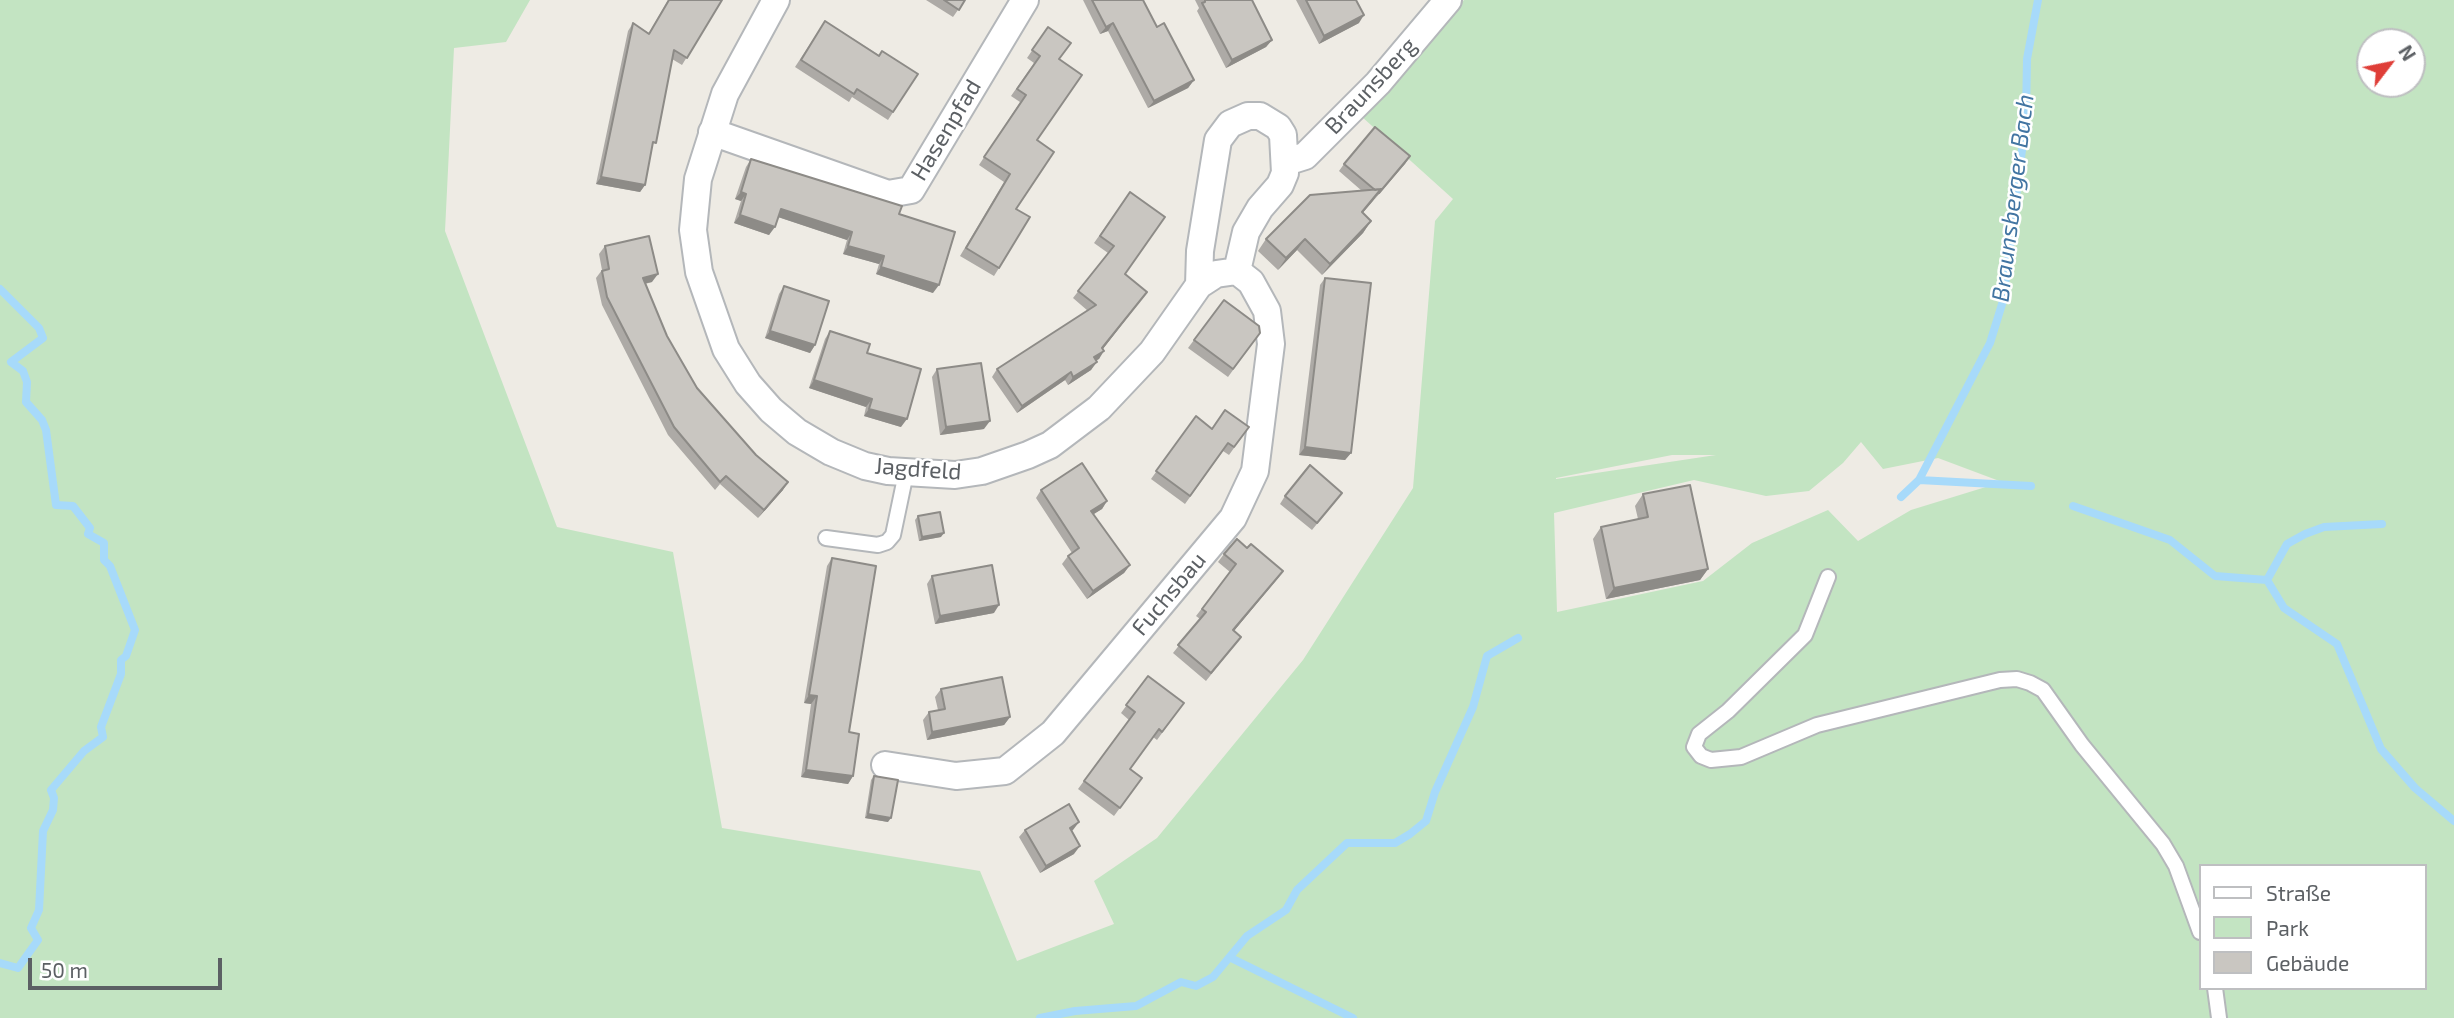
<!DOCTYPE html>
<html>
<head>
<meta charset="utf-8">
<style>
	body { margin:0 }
	#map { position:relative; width:2454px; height:1018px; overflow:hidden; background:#eeebe4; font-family:"Exo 2",sans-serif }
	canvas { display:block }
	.legend { position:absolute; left:2199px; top:864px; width:228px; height:126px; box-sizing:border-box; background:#fff; border:2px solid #bebfc1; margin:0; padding:9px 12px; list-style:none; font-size:21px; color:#5c6064 }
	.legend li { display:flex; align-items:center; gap:14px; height:35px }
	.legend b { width:35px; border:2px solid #bebfc1 }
	.north { position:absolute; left:2356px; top:28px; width:70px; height:70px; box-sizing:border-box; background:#fff; border:2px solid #bebfc1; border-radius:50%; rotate:58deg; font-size:19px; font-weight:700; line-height:28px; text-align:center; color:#5c6064 }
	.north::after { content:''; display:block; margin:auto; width:24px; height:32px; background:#df3e38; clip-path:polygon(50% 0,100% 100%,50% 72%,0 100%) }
	.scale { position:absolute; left:28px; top:958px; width:194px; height:32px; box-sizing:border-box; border:4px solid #5c6064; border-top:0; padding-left:9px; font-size:21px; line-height:24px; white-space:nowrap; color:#5c6064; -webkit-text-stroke:5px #fff; paint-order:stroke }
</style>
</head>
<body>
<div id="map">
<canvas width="2454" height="1018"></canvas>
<ul class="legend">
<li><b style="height:9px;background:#fff"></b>Straße</li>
<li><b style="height:19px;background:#c3e4c2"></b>Park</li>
<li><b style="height:19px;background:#c9c6c1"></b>Gebäude</li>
</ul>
<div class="north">N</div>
<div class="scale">50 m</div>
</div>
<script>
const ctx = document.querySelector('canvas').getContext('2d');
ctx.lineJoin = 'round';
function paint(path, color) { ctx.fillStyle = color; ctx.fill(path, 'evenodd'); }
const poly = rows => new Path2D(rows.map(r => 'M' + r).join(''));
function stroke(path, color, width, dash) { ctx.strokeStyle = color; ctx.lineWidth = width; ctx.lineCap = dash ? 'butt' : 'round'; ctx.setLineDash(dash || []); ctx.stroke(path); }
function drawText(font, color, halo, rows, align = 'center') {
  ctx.font = font + ' "Exo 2",sans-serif'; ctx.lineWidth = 5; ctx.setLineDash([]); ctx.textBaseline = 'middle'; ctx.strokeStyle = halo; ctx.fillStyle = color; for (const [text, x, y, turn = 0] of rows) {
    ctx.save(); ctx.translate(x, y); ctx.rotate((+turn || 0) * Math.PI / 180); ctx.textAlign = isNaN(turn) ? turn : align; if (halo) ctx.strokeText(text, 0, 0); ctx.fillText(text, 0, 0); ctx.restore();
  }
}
const green = poly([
	[0,0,530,0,506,42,454,48,445,231,557,527,673,552,722,828,980,871,1017,961,1114,924,1094,881,1157,838,1303,660,1413,488,1435,221,1453,199,1361,116,1464,0,2454,0,2454,1018,0,1018],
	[2370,42,2412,42,2412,84,2370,84],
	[1861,442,1883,469,1938,458,2002,482,1911,510,1858,541,1828,510,1752,543,1703,581,1557,612,1554,513,1694,480,1766,496,1809,491,1843,463],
	[1672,455,1716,455,1556,479,1556,478],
	[2200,866,2424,866,2424,988,2200,988]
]);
const stream = poly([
	[0,289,39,328,43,338,11,362,23,371,27,382,26,402,42,420,46,430,56,505,73,506,90,528,88,534,104,543,104,560,110,566,135,630,126,656,121,660,121,674,101,727,103,737,84,751,51,790,54,798,53,810,43,831,39,910,31,928,38,940,18,968,0,963],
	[1919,480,2031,486],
	[1901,497,1919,480,1990,343,2003,301,2026,118,2027,59,2038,0],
	[2073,506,2170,540,2215,576,2267,580,2284,608,2337,644,2381,749,2415,788,2454,821],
	[2267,580,2287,544,2305,534,2324,527,2382,524],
	[1231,958,1353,1018],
	[1040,1018,1075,1011,1136,1006,1181,982,1196,986,1213,977,1247,936,1286,910,1297,890,1347,843,1395,843,1410,834,1426,821,1435,792,1473,707,1487,656,1518,638]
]);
const lane = poly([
	[826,538,878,545,887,542,893,535,906,473],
	[1828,577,1805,635,1728,711,1699,734,1694,747,1701,756,1711,760,1741,757,1817,725,2000,680,2017,679,2030,683,2043,690,2082,745,2163,844,2176,866,2200,932],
	[2215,988,2219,1018]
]);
const street = poly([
	[776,0,725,94,698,179,693,230,699,272,726,349,748,384,771,410,797,432,831,452,865,466,888,471,955,475,982,471,1028,455,1050,445,1099,408,1152,352,1199,285,1216,274,1237,271],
	[712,132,888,194,911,190,1025,0],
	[1286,162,1305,156,1378,83,1448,0],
	[1199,285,1200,251,1218,140,1230,124,1248,116,1260,116,1278,127,1283,135,1285,173,1280,185,1260,208,1246,232,1237,271],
	[885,765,956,776,1005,771,1053,733,1233,518,1255,471,1271,344,1267,311,1251,282,1237,271]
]);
const wall = poly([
	[668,0,722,0,682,65,672,59,651,150,645,185,640,192,596,184,628,31,633,23,649,33],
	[926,0,965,0,953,17],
	[1083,0,1143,0,1157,27,1194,80,1188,88,1148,108,1108,31,1100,34],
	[1195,0,1252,0,1272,40,1266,47,1226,68,1197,11,1199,8],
	[1296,0,1356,0,1359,23,1319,44],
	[825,21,879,55,918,74,888,120,852,97,849,102,795,67],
	[1048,27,1059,59,999,268,994,276,960,256,1004,182,979,165,1020,102,1011,96,1034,63,1027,58],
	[1410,156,1362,213,1371,221,1363,233,1322,275,1297,250,1278,270,1258,251,1266,239,1362,191,1339,171,1344,164],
	[751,159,899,214,933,293,876,274,879,264,843,254,847,240,778,217,769,235,734,223,741,201,735,199,746,167],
	[1130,192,1125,274,1147,292,1103,349,1099,359,1096,360,1091,370,1068,385,1065,380,1017,413,992,377,997,369,1088,311,1073,298,1108,253,1094,243],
	[605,246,652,282,645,284,667,336,697,388,783,490,758,518,720,484,715,490,668,435,602,305,596,278,602,270,599,254],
	[1325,278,1351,453,1345,460,1299,455,1320,285],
	[784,286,815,345,810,353,765,338,779,294],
	[1224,300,1260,333,1228,377,1188,348],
	[830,331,867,353,901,427,864,416,866,407,809,388,825,339],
	[937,369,984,429,940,435,932,377],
	[1196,416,1212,429,1249,427,1229,455,1223,451,1185,504,1151,479],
	[1041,490,1107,501,1102,509,1093,514,1130,565,1124,573,1087,599,1062,564,1068,556,1072,553,1036,498],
	[1342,493,1312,530,1280,504,1285,496],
	[1643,494,1708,569,1700,580,1606,599,1593,539,1601,527,1638,519,1635,506],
	[918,516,941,537,919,541,915,520],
	[1247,548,1283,571,1234,631,1241,637,1206,681,1173,653,1200,619,1196,616,1230,572,1218,562,1224,554],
	[832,558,853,776,848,784,801,777,811,704,804,703,827,566],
	[932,576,994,613,935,624,927,584],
	[1148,676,1184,703,1157,740,1153,737,1130,769,1142,778,1114,816,1078,789,1129,720,1121,713],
	[941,689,1010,717,1004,725,927,740,923,720,929,712,938,710,935,697],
	[874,776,888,822,865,818,871,780],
	[1079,822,1071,831,1074,854,1040,873,1019,837,1025,830]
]);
const shadedWall = poly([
	[1364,15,1359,23,1319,44,1324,36],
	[1113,23,1108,31,1100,34,1106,27],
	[1272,40,1266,47,1226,68,1232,60],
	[1194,80,1188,88,1148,108,1154,101],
	[1410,156,1405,164,1373,201,1379,193],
	[601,177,645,185,640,192,596,184],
	[1381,189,1373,201,1354,223,1362,212],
	[741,192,746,194,741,201,735,199],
	[781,209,852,232,847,240,775,216],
	[740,215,775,227,769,235,734,223],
	[1371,221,1363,233,1322,275,1330,264],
	[1305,239,1297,250,1278,270,1286,258],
	[848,246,884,256,879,264,843,254],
	[881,267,939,285,933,293,876,274],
	[658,274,652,282,637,285,643,278],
	[1147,292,1098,355,1104,351,1099,359,1088,365],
	[770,331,815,345,810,353,765,338],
	[1097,362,1091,370,1068,385,1073,377],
	[1071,372,1065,380,1017,413,1022,406],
	[814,380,872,399,866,407,809,388],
	[869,409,907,419,901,427,864,416],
	[990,421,984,429,940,435,946,427],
	[1305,447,1351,453,1345,460,1299,455],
	[788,482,783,490,758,518,764,510],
	[1107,501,1102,509,1086,519,1091,511],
	[944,533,941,537,919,541,922,537],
	[1130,565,1124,573,1087,599,1093,591],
	[1708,569,1700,580,1606,599,1614,588],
	[1283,571,1278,578,1228,638,1233,630],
	[999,605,994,613,935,624,940,616],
	[809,695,817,696,811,704,804,703],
	[1010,717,1004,725,927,740,932,732],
	[806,770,853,776,848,784,801,777],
	[868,814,891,818,888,822,865,818],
	[1079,822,1073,830,1064,836,1070,828],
	[1080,846,1074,854,1040,873,1046,866]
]);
const building = poly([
	[669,0,722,0,687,58,674,50,656,143,653,142,645,185,601,177,633,23,649,34,669,0],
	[944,0,965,0,959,10,944,0],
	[1092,0,1143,0,1157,27,1164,23,1194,80,1154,101,1113,23,1106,27,1092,0],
	[1205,0,1252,0,1272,40,1232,60,1202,3,1205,2,1205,0],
	[1306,0,1356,0,1364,15,1324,36,1306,0],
	[825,21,879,56,882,51,918,74,893,112,857,89,854,94,801,60,825,21],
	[1048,27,1071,43,1059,59,1082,75,1037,140,1054,152,1016,209,1030,217,999,268,966,248,1010,174,984,157,1026,95,1017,89,1040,56,1032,50,1048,27],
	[1375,127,1410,156,1379,193,1381,189,1375,190,1344,164,1375,127],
	[751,159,902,206,899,214,955,232,939,285,881,267,884,256,848,246,852,232,781,209,775,227,740,215,746,194,741,192,751,159],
	[1381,189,1362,212,1371,221,1330,264,1305,239,1286,258,1266,239,1310,195,1381,189],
	[1130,192,1165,217,1125,274,1147,292,1102,348,1104,351,1094,357,1097,362,1073,377,1071,372,1022,406,997,369,1096,305,1078,291,1114,246,1100,236,1130,192],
	[649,236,658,274,643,278,667,336,697,388,756,455,788,482,764,510,726,476,720,482,674,427,607,297,602,271,609,269,605,246,649,236],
	[1325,278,1371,283,1351,453,1305,447,1325,278],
	[784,286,829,301,815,345,770,331,784,286],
	[1224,300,1259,326,1260,333,1233,369,1194,340,1224,300],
	[830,331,870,344,867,353,921,369,907,419,869,409,872,399,814,380,830,331],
	[981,363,990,421,946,427,937,369,981,363],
	[1225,410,1249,427,1234,447,1228,443,1190,496,1156,471,1196,416,1212,429,1225,410],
	[1082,463,1107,501,1091,511,1130,565,1093,591,1068,556,1079,548,1041,490,1082,463],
	[1310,465,1342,493,1317,523,1285,496,1310,465],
	[1690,485,1708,569,1614,588,1601,527,1648,517,1643,494,1690,485],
	[940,512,944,533,922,537,918,516,940,512],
	[1237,539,1247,548,1251,544,1283,571,1233,630,1241,637,1211,673,1178,645,1206,612,1202,609,1236,564,1224,554,1237,539],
	[832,558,876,566,849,732,859,734,853,776,806,770,817,696,809,695,832,558],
	[992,565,999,605,940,616,932,576,992,565],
	[1148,676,1184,703,1162,732,1159,729,1130,769,1142,778,1120,808,1084,781,1135,712,1126,705,1148,676],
	[1002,677,1010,717,932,732,929,712,945,709,941,689,1002,677],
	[874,776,898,780,891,818,868,814,874,776],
	[1069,804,1079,822,1070,828,1080,846,1046,866,1025,830,1069,804]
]);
const streetNames = [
	["Braunsberg",1371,86,-47],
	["Hasenpfad",946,130,-59],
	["Jagdfeld",918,469,4],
	["Fuchsbau",1169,594,-50]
];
const waterNames = [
	["Braunsberger Bach",2013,198,-83]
];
paint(green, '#c3e4c2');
stroke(stream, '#a7dafa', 8);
stroke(lane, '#b4b7ba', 18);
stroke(street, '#b4b7ba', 30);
stroke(lane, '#fff', 14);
stroke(street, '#fff', 26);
paint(wall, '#adaaa6');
paint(shadedWall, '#8d8b87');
paint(building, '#c9c6c1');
stroke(building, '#8d8b87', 2);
drawText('23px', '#5c6064', '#fff', streetNames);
drawText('italic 24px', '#4275a2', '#fff', waterNames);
</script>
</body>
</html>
